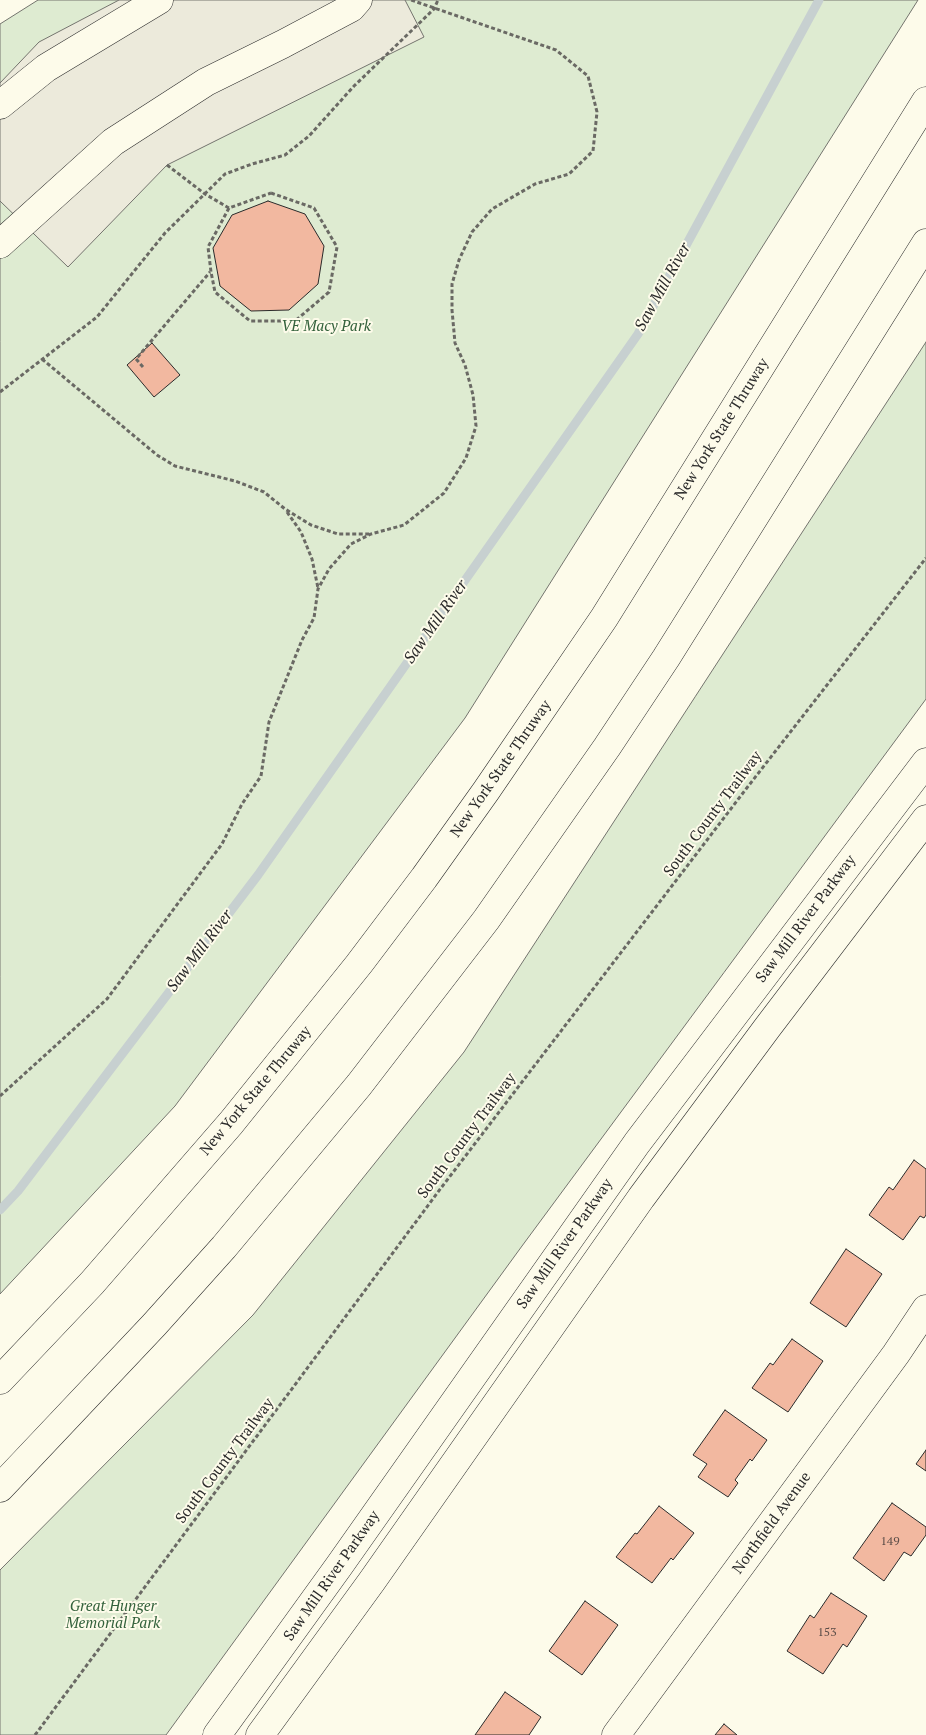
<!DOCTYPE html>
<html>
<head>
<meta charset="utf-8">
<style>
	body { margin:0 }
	canvas { display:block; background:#fdfbea }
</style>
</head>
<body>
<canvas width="926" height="1735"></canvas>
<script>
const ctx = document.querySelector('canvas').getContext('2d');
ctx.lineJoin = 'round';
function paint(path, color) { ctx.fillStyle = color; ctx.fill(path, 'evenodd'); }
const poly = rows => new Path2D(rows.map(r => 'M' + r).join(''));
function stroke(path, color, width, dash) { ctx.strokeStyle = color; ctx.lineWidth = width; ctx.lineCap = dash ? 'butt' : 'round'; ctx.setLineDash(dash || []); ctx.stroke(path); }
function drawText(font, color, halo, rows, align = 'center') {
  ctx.font = font + ' "PT Serif",serif'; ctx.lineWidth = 4; ctx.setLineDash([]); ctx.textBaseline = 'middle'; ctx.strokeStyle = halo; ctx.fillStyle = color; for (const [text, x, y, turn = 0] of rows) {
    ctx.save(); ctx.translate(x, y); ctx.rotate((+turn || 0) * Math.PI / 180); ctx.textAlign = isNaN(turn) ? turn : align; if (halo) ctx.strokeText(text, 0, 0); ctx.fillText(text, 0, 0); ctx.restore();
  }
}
const green = poly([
	[38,0,918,0,465,718,175,1106,0,1294,0,24,38,0],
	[926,342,926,699,522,1246,166,1735,0,1735,0,1570,253,1315,464,1052,926,342]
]);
const parking = poly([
	[119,0,405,0,424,37,167,165,68,267,0,201,0,83,39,42,119,0]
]);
const stream = poly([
	[0,1210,18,1191,258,875,638,334,819,0]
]);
const building = poly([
	[268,201,305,214,324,246,318,284,289,310,251,311,220,286,213,248,232,215,268,201],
	[152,343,180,375,154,397,127,365,152,343],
	[914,1160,926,1169,926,1215,924,1218,920,1216,903,1240,869,1215,889,1187,893,1190,914,1160],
	[846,1249,882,1274,846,1327,810,1303,846,1249],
	[792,1339,823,1361,788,1412,752,1388,770,1363,773,1365,792,1339],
	[725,1410,767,1440,752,1461,750,1459,735,1480,738,1483,728,1497,698,1477,707,1464,693,1455,725,1410],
	[926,1450,926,1471,916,1464,926,1450],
	[892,1503,926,1527,926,1535,911,1556,904,1552,884,1581,853,1558,892,1503],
	[659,1506,694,1533,673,1560,671,1558,652,1583,616,1557,635,1533,637,1534,659,1506],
	[831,1593,867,1616,847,1647,843,1644,823,1674,787,1651,810,1615,814,1618,831,1593],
	[585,1601,618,1625,582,1675,549,1651,585,1601],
	[505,1692,541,1717,529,1735,475,1735,505,1692],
	[724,1724,737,1735,715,1735,724,1724]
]);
const path = poly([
	[167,165,205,194,229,208],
	[271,193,314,208,337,247,329,292,295,321,250,321,215,292,211,272,208,247,229,208,271,193],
	[42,359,157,455,175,466,235,481,264,492,285,509,311,525,338,534,370,534],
	[143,367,136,359,210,272],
	[0,392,97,317,165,233,225,174,252,164,285,155,309,136,354,86,434,9,438,0],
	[287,512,301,532,312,559,318,588],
	[0,1096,107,999,222,844,242,804,261,776,269,722,302,640,314,618,318,589,329,569,351,544,371,534,404,525,444,493,466,458,476,426,473,395,465,365,455,343,452,310,452,284,459,260,472,232,492,209,535,184,569,174,593,151,597,112,588,76,556,50,411,0],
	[35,1735,441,1188,746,789,926,558]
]);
const minor = poly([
	[0,105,46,68,159,0],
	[0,244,113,142,206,82,283,44,351,8,358,0],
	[616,1735,896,1354,926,1309]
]);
const highway = poly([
	[0,1380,92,1283,231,1123,359,964,424,878,486,791,604,618,926,101],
	[0,1488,154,1325,224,1247,359,1085,486,920,607,747,666,658,926,243],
	[217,1735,339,1566,637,1143,926,762],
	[260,1735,372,1581,641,1198,767,1028,926,819]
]);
const numberNames = [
	["149",890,1542],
	["153",827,1633]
];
const parkNames = [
	["VE Macy Park",326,327],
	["Great Hunger",113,1607],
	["Memorial Park",113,1624]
];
const streetNames = [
	["New York State Thruway",722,429,-58],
	["New York State Thruway",501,769,-55],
	["South County Trailway",713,814,-53],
	["Saw Mill River Parkway",806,919,-53],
	["New York State Thruway",256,1091,-50],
	["South County Trailway",467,1136,-53],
	["Saw Mill River Parkway",565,1244,-55],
	["South County Trailway",225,1461,-53],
	["Northfield Avenue",772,1523,-54],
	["Saw Mill River Parkway",332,1576,-55]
];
const waterNames = [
	["Saw Mill River",663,287,-61],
	["Saw Mill River",436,622,-55],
	["Saw Mill River",200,951,-53]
];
paint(green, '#deebd1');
stroke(green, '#74746e', 1);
paint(parking, '#eceadb');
stroke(parking, '#74746e', 1);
stroke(stream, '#c7d0d0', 9);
paint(building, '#f2b8a0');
stroke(building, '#2b2b2b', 1);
stroke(minor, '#2b2b2b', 29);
stroke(highway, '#2b2b2b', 29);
stroke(path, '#6a6964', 3, [4, 2.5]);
stroke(minor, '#fdfbea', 28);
stroke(highway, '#fdfbea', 28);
drawText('12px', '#5d4e48', null, numberNames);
drawText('italic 15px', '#34623c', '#fdfbea', parkNames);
drawText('15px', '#2b2b2b', '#fdfbea', streetNames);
drawText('italic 16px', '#2b2b2b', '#fdfbea', waterNames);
</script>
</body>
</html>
